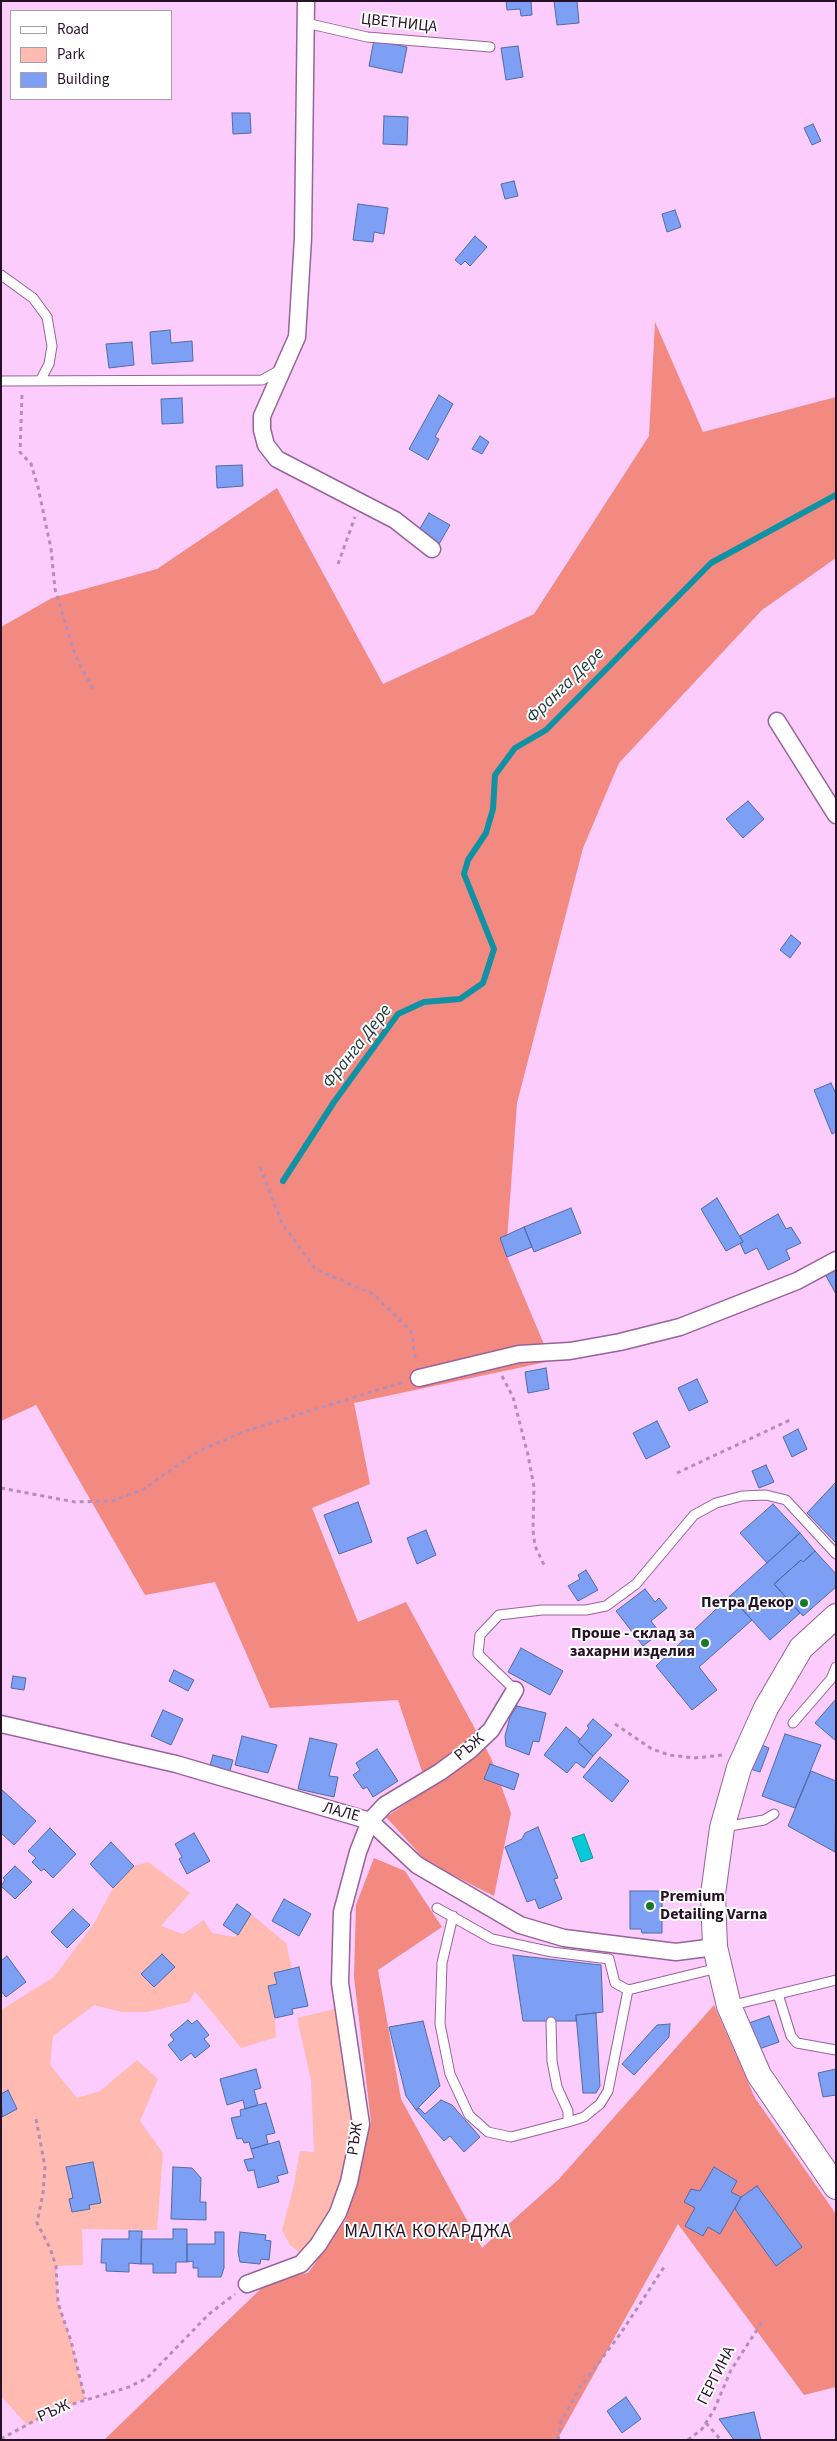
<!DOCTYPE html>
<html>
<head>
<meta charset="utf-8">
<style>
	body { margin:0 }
	#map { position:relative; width:837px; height:2441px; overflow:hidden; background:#fcccfd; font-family:"Source Sans 3",sans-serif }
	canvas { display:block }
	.frame { position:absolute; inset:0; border:2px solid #261127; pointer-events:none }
	.legend { position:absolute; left:10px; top:10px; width:162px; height:90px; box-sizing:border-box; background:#fff; border:1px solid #a8a0a9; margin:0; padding:6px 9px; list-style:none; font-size:15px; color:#261127 }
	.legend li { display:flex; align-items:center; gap:10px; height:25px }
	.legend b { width:25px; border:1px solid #a8a0a9 }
</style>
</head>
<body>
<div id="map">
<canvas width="837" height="2441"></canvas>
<div class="frame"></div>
<ul class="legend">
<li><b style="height:6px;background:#fff"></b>Road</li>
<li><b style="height:14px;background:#ffbab2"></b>Park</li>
<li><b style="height:14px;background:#7da0f4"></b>Building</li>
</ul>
</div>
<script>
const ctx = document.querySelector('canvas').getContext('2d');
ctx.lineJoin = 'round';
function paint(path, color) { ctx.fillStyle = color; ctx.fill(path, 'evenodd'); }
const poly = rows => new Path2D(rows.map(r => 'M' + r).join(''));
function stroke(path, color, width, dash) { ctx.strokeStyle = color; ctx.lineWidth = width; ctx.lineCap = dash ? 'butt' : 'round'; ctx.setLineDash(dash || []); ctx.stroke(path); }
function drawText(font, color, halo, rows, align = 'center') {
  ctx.font = font + ' "Source Sans 3",sans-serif'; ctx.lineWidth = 4; ctx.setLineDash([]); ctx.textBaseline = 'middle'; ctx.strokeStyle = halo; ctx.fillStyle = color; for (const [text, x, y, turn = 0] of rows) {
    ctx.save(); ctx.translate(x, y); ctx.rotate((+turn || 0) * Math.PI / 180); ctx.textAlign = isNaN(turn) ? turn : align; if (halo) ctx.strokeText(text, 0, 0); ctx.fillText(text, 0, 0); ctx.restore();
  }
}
const green = poly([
	[148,1862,190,1893,161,1926,183,1934,204,1920,212,1933,235,1937,251,1914,286,1943,292,1969,274,1973,277,1984,268,1986,275,2018,276,2037,241,2048,195,1991,189,2002,148,2012,122,2012,94,2005,53,2036,50,2065,77,2098,100,2091,137,2060,158,2079,140,2121,163,2153,157,2230,82,2229,83,2265,56,2266,58,2303,71,2341,85,2399,56,2409,27,2425,1,2396,1,2010,54,1977,93,1925,113,1888,134,1866],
	[343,2007,361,2124,349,2182,307,2258,290,2245,282,2230,293,2189,300,2151,314,2152,311,2080,297,2018]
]);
const forest = poly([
	[655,322,703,432,836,397,836,558,762,610,619,763,583,848,517,1103,506,1254,551,1361,354,1403,370,1484,312,1508,358,1622,406,1602,491,1758,511,1813,494,1896,427,1862,386,1817,428,1789,398,1700,270,1708,215,1582,145,1595,36,1405,1,1421,1,627,52,598,157,569,277,488,383,684,534,614,649,436],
	[374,1858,405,1871,442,1927,378,1970,401,2099,482,2248,559,2179,714,2005,755,2098,836,2214,836,2387,804,2395,678,2224,557,2440,105,2439,271,2279,308,2273,346,2219,371,2122,354,1977,356,1905]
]);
const water = poly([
	[584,1834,593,1858,581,1862,572,1838,584,1834]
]);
const stream = poly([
	[283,1181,334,1102,398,1014,424,1002,460,999,483,983,494,949,464,874,468,860,486,833,493,809,495,775,515,748,546,730,711,563,836,495]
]);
const building = poly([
	[506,1,531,1,532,15,521,16,520,9,507,10,506,1],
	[554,1,577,1,579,23,557,25,554,1],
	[374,40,407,47,402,73,369,66,374,40],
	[518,46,523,77,506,80,501,48,518,46],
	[232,113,250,113,251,133,233,134,232,113],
	[384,116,408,117,407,145,383,144,384,116],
	[813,124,821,141,812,145,804,128,813,124],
	[514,181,518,196,505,199,501,184,514,181],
	[358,204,388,208,384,234,374,232,373,242,353,240,358,204],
	[675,210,681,227,667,232,662,214,675,210],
	[475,236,487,247,470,266,465,261,461,265,455,260,475,236],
	[170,330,171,343,192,341,193,361,152,364,150,332,170,330],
	[132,342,134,365,109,368,106,344,132,342],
	[439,395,453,404,435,437,439,439,428,460,409,449,439,395],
	[182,398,183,423,162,424,161,399,182,398],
	[480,436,489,442,482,454,472,449,480,436],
	[242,465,243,486,217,488,216,466,242,465],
	[429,513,450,525,439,544,418,532,429,513],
	[748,801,764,819,743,838,726,819,748,801],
	[791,935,801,943,790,958,780,950,791,935],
	[831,1083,836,1094,836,1132,832,1134,814,1090,831,1083],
	[717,1198,743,1242,726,1251,701,1209,717,1198],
	[571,1208,581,1233,534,1252,524,1227,571,1208],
	[778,1214,786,1229,791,1227,801,1243,786,1250,790,1259,768,1270,757,1248,745,1254,740,1243,743,1242,740,1236,778,1214],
	[524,1227,532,1247,507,1257,500,1238,524,1227],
	[836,1269,836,1294,825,1274,836,1269],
	[546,1368,549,1389,528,1393,525,1372,546,1368],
	[697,1379,708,1402,689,1411,678,1388,697,1379],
	[657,1421,670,1447,646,1459,633,1433,657,1421],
	[798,1429,807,1449,792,1457,783,1437,798,1429],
	[766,1465,774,1482,759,1488,752,1471,766,1465],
	[836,1482,836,1543,807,1513,836,1482],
	[358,1502,372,1542,339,1554,324,1515,358,1502],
	[773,1504,800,1533,767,1563,740,1533,773,1504],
	[426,1530,436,1555,417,1564,407,1538,426,1530],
	[800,1533,815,1551,803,1562,801,1560,774,1584,800,1613,770,1640,730,1596,800,1533],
	[815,1551,836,1574,836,1587,803,1616,774,1584,801,1560,803,1562,815,1551],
	[586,1570,598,1590,578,1601,568,1586,580,1579,578,1575,586,1570],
	[645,1589,655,1602,659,1598,667,1608,651,1621,660,1633,643,1646,616,1611,645,1589],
	[730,1596,752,1620,699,1667,717,1690,692,1710,656,1666,730,1596],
	[521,1648,563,1671,550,1695,508,1672,521,1648],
	[174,1670,194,1680,188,1691,169,1681,174,1670],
	[13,1676,26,1678,24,1690,11,1688,13,1676],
	[836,1699,836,1741,815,1723,836,1699],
	[517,1706,546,1713,539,1742,533,1741,529,1755,506,1746,505,1736,510,1717,517,1706],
	[163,1710,183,1719,171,1745,151,1736,163,1710],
	[593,1719,612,1735,593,1756,578,1742,589,1728,587,1726,593,1719],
	[566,1727,580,1739,578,1742,593,1756,584,1768,576,1762,567,1773,544,1755,566,1727],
	[785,1734,821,1745,795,1808,762,1796,785,1734],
	[242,1736,277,1745,268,1773,235,1765,242,1736],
	[310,1738,337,1744,329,1776,338,1777,334,1797,298,1789,310,1738],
	[755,1742,769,1748,760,1772,744,1767,755,1742],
	[377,1749,398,1781,373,1797,367,1787,363,1789,353,1775,360,1770,356,1763,377,1749],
	[213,1755,233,1760,229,1774,209,1769,213,1755],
	[600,1757,629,1781,612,1802,583,1777,600,1757],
	[490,1764,519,1774,514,1790,484,1779,490,1764],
	[811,1771,836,1781,835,1852,788,1826,811,1771],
	[1,1789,36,1821,14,1845,1,1833,1,1789],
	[538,1827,558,1878,554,1879,562,1899,539,1909,535,1899,527,1902,505,1847,522,1839,525,1833,538,1827],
	[50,1828,76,1854,53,1878,44,1869,41,1871,32,1862,36,1858,28,1851,50,1828],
	[194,1833,210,1861,187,1874,179,1859,182,1857,175,1844,194,1833],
	[111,1842,134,1866,113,1888,90,1864,111,1842],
	[15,1866,32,1882,15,1899,1,1886,5,1880,3,1878,15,1866],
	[630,1891,662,1891,662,1933,642,1933,641,1929,630,1929,630,1891],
	[284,1899,311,1914,299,1936,272,1921,284,1899],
	[237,1904,251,1914,238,1935,223,1925,237,1904],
	[73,1909,90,1925,67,1948,51,1932,73,1909],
	[162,1954,175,1967,154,1987,141,1974,162,1954],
	[513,1955,601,1965,603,2012,576,2015,576,2021,523,2021,513,1955],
	[7,1956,26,1982,6,1997,1,1991,1,1961,7,1956],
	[299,1967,308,2006,292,2009,293,2014,275,2018,268,1986,277,1984,274,1973,299,1967],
	[596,2013,600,2086,596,2093,583,2093,576,2015,596,2013],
	[769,2016,779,2042,759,2049,749,2023,769,2016],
	[188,2020,192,2024,197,2020,209,2035,204,2039,210,2046,195,2058,191,2053,181,2061,168,2045,174,2040,170,2035,188,2020],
	[423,2021,440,2086,416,2110,406,2096,389,2027,423,2021],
	[670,2024,669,2037,634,2075,622,2064,657,2025,670,2024],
	[256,2069,261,2088,254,2090,258,2105,245,2109,243,2100,227,2105,220,2079,256,2069],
	[836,2069,836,2095,823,2097,818,2073,836,2069],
	[8,2090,17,2109,2,2117,1,2094,8,2090],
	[441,2100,452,2105,480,2137,464,2152,450,2136,444,2141,416,2110,419,2108,425,2114,441,2100],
	[266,2103,275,2133,266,2135,268,2144,251,2149,249,2142,244,2143,242,2138,237,2139,231,2118,241,2116,240,2110,266,2103],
	[279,2141,288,2173,277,2176,279,2182,258,2188,254,2170,248,2171,244,2160,254,2158,251,2149,279,2141],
	[93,2162,101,2203,89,2205,90,2209,72,2212,69,2199,73,2198,66,2167,93,2162],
	[173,2167,192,2168,201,2178,200,2202,206,2202,206,2220,171,2219,173,2167],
	[714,2167,737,2181,731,2192,741,2197,720,2234,708,2227,703,2236,685,2226,695,2208,684,2202,691,2189,700,2191,714,2167],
	[757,2186,802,2247,776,2266,735,2209,741,2197,757,2186],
	[173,2229,187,2229,187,2262,176,2262,176,2273,153,2273,153,2264,141,2264,141,2239,173,2239,173,2229],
	[129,2231,142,2231,141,2264,129,2263,129,2272,106,2271,106,2263,101,2263,102,2239,129,2239,129,2231],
	[215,2232,224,2232,224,2268,221,2277,198,2277,198,2268,193,2268,193,2261,187,2262,187,2244,215,2244,215,2232],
	[240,2232,266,2235,265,2240,271,2241,269,2260,261,2259,260,2264,240,2262,238,2252,240,2232],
	[626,2397,641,2419,622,2433,607,2411,626,2397],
	[754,2412,761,2440,734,2440,719,2419,754,2412]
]);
const path = poly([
	[22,395,20,452,31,464,38,487,51,549,55,589,75,655,93,689],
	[338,564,355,517],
	[260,1167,282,1223,315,1269,373,1294,411,1331,416,1362],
	[502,1376,513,1397,528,1455,534,1487,533,1530,535,1546,544,1565],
	[677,1473,790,1420],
	[1,1488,75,1502,112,1501,142,1490,197,1452,245,1431,404,1382],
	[615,1724,652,1749,669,1755,694,1758,723,1755],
	[36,2119,45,2167,43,2193,37,2223,50,2248,56,2266,58,2303,71,2341,85,2399],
	[706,2423,721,2440],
	[1,2439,56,2409,129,2387,147,2378,209,2314,235,2294],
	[558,2440,561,2422,579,2389,621,2333,664,2267],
	[688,2440,702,2429,714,2410,731,2370,764,2319]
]);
const lane = poly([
	[306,23,367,37,490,47],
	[1,275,33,298,47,317,52,346,49,364,40,381],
	[1,381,262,380,280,370],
	[515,1690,478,1654,480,1635,499,1615,542,1610,586,1610,606,1606,636,1584,694,1515,716,1503,742,1496,766,1495,786,1500,836,1554],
	[793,1723,831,1679,836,1667],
	[724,1827,764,1820,774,1814],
	[437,1908,492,1939,552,1952,609,1959,615,1983,628,1990,718,1968],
	[453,1916,442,1963,440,2024,450,2074,469,2115,488,2132,511,2137,568,2122,568,2111,557,2087,552,2061,551,2022],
	[778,1994,791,2036,797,2043,836,2050],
	[729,2006,836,1980],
	[568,2122,584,2117,600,2104,608,2091,628,1990]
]);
const street = poly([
	[306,1,303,238,297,337,262,416,262,430,266,445,277,459,395,520,432,549],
	[777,721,836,815],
	[419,1378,519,1354,570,1351,620,1342,680,1327,797,1281,836,1260],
	[1,1724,176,1764,370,1821,417,1865,520,1925,564,1938,676,1952,715,1947],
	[247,2284,301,2264,318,2245,338,2213,349,2182,361,2124,340,1983,342,1912,358,1852,370,1821,385,1805,440,1772,470,1750,491,1730,515,1690]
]);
const secondary = poly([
	[836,1616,801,1648,766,1708,739,1768,722,1828,713,1894,715,1947,729,2006,759,2075,836,2187]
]);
const markers = [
	[804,1603,5,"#16792a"],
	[705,1643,5,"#16792a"],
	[650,1906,5,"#16792a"]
];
const streetNames = [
	["ЦВЕТНИЦА",399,24,6],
	["РЪЖ",470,1748,-40],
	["ЛАЛЕ",341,1813,15],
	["РЪЖ",356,2139,-82],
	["ГЕРГИНА",717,2376,-63],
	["РЪЖ",54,2412,-24]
];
const poiNames = [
	["Петра Декор",794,1603],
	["Проше - склад за",695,1634],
	["захарни изделия",695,1652],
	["Premium",660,1897,"left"],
	["Detailing Varna",660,1915,"left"]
];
const waterNames = [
	["Франга Дере",566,686,-44],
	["Франга Дере",358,1047,-52]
];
const quarterNames = [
	["МАЛКА КОКАРДЖА",428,2233]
];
paint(green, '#ffbab2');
paint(forest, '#f38a81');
paint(water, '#07c9da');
stroke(water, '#1092a4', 1);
stroke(stream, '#1092a4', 6);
paint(building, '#7da0f4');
stroke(building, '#506aa8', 1);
stroke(lane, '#98629a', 11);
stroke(street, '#98629a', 19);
stroke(secondary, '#98629a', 26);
stroke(path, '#b58eb6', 3, [4, 4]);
stroke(lane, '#fff', 9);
stroke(street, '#fff', 16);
stroke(secondary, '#fff', 24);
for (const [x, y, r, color] of markers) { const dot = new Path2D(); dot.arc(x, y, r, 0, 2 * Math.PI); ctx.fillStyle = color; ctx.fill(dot); stroke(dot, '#fff', 2); }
drawText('16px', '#261127', '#fff', streetNames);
drawText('bold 16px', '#261127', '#fff', poiNames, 'right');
drawText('italic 18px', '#1c3639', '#fff', waterNames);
ctx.letterSpacing = '1px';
drawText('19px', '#261127', '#fff', quarterNames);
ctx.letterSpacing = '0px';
</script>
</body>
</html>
